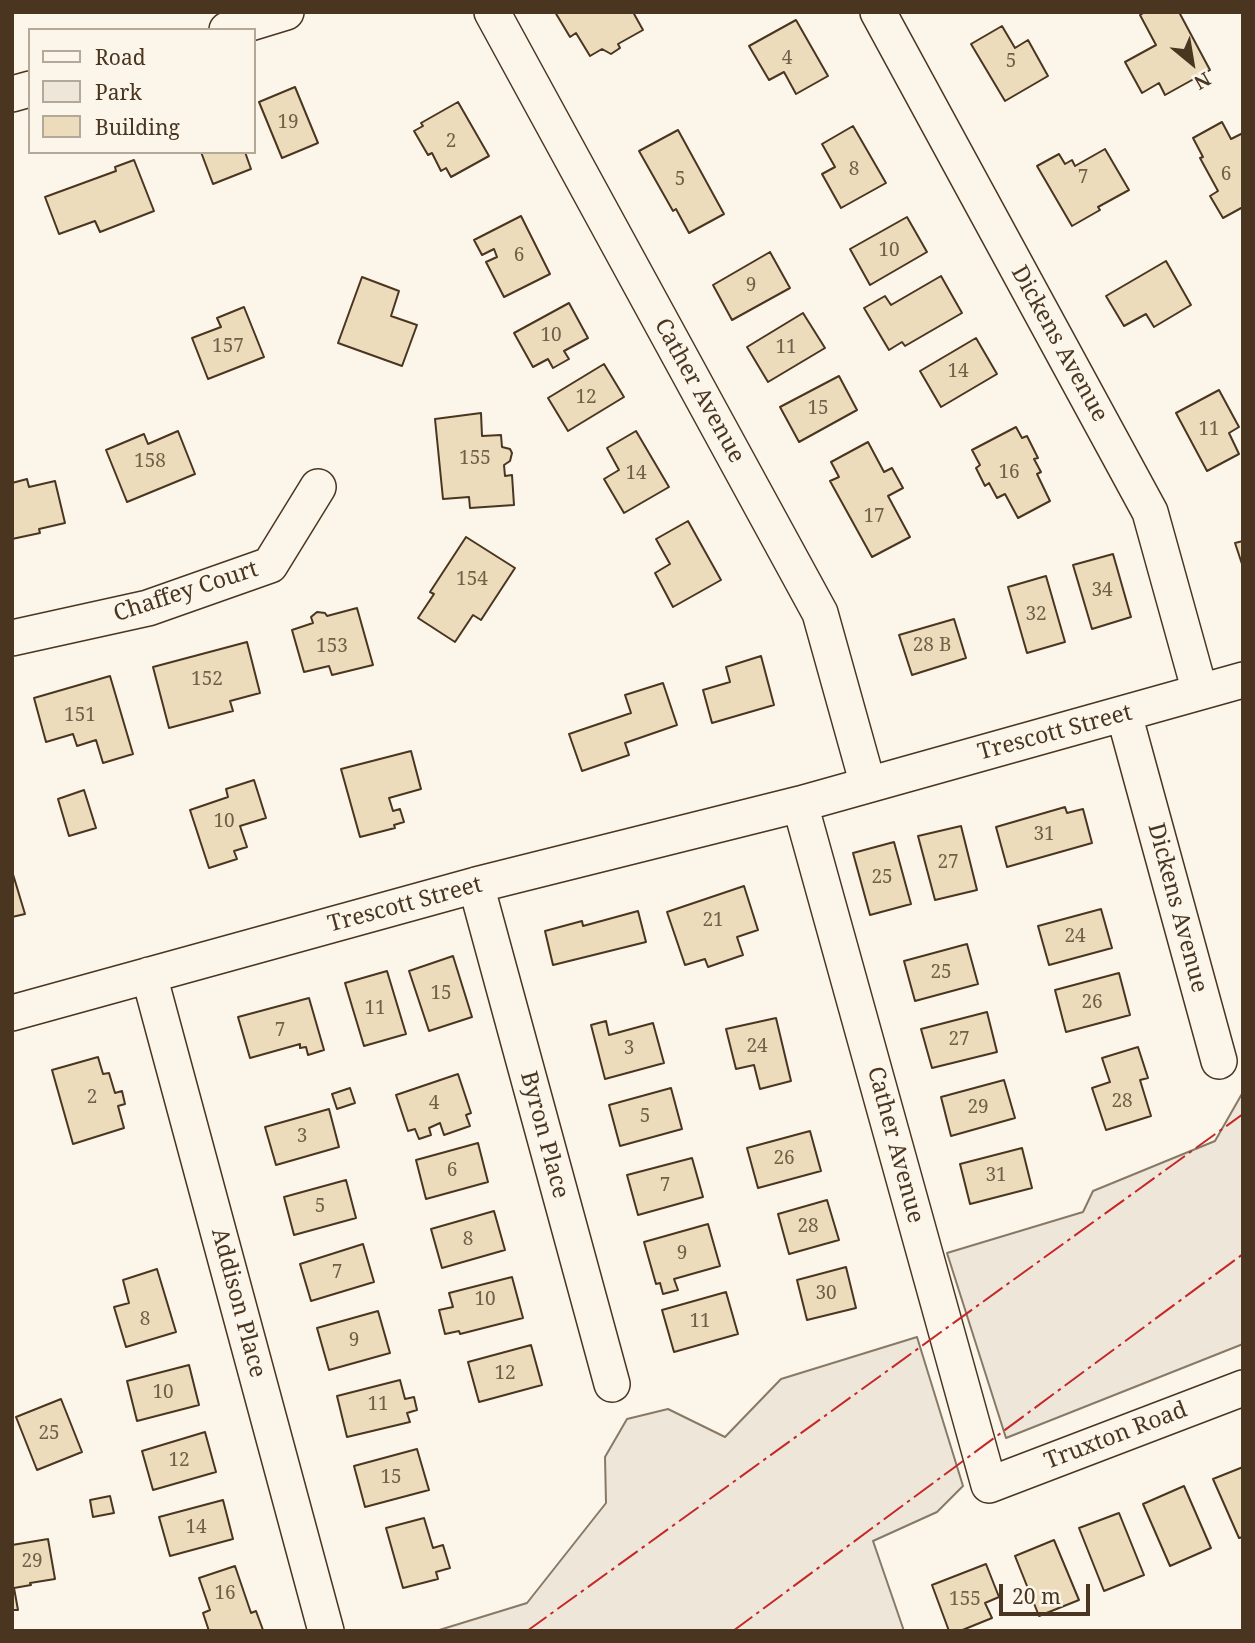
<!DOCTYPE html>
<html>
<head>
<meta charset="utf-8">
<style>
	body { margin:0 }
	#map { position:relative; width:1255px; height:1643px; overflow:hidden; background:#fbf6e9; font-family:"Noto Serif",serif }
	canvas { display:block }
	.frame { position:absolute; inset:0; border:14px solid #4a3520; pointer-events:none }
	.legend { position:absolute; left:28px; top:28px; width:228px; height:126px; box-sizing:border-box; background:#fbf6e9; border:2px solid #b4a999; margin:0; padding:9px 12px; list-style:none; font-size:21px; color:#4a3520 }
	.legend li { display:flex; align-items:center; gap:14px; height:35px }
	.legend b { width:35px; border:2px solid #b4a999 }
	.north { position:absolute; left:1157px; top:28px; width:70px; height:70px; -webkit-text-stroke:5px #fbf6e9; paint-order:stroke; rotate:150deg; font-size:19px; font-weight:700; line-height:28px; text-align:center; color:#4a3520 }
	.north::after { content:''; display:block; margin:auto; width:24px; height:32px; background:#4a3520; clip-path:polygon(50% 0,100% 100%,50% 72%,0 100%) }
	.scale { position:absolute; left:999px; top:1584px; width:91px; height:32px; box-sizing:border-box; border:4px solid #4a3520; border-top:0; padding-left:9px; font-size:21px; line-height:24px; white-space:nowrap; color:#4a3520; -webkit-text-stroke:5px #fbf6e9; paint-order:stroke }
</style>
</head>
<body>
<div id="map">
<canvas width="1255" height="1643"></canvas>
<div class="frame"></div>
<ul class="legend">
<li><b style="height:9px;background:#fbf6e9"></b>Road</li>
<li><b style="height:19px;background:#ede6d9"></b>Park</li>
<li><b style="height:19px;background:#ecdcbc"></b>Building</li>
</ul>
<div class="north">N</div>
<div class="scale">20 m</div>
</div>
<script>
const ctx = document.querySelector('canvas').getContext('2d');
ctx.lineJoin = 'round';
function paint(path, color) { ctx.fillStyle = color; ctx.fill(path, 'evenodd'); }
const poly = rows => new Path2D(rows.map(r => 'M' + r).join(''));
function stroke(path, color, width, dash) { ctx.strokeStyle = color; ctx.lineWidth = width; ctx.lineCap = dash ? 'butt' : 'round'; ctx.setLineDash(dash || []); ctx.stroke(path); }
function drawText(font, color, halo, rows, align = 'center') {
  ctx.font = font + ' "Noto Serif",serif'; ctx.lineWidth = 5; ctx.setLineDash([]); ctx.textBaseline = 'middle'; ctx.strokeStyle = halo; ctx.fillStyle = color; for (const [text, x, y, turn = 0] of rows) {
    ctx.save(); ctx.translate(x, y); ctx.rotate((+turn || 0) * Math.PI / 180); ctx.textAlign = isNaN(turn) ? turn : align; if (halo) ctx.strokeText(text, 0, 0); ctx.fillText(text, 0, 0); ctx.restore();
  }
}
const green = poly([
	[1243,1092,1243,1344,1006,1438,947,1253,1083,1212,1093,1191,1215,1141,1243,1092],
	[917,1337,963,1486,937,1512,873,1541,904,1631,436,1631,527,1603,606,1503,605,1457,627,1419,668,1409,725,1437,781,1379,917,1337]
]);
const building = poly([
	[555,12,633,12,643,30,618,44,620,48,611,54,602,49,590,56,576,33,570,37,555,12],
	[1145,12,1179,12,1210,70,1165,95,1159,83,1142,93,1125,62,1156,45,1140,15,1145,12],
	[796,20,828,76,796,94,784,72,769,80,749,46,796,20],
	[1002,26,1015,48,1028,40,1048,76,1005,101,971,44,1002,26],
	[295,87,318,143,282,158,259,102,295,87],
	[458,102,489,156,451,177,446,168,441,171,432,153,428,155,414,131,423,126,421,123,458,102],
	[1222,122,1231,139,1243,133,1243,207,1223,218,1210,196,1218,191,1200,158,1203,157,1193,138,1222,122],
	[853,126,886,183,841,208,822,174,835,167,822,144,853,126],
	[678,130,724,214,689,233,676,209,673,211,639,151,678,130],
	[1105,149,1129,190,1098,207,1100,210,1072,226,1037,166,1059,154,1065,164,1072,160,1075,166,1105,149],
	[201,152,245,152,251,169,213,184,201,152],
	[134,160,154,211,100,232,95,221,59,234,45,197,116,171,115,167,134,160],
	[521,216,550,274,504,297,486,262,497,257,494,249,482,255,474,240,521,216],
	[907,217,927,252,870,285,850,249,907,217],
	[770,252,790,288,732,320,713,285,770,252],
	[1166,261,1191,305,1154,327,1146,314,1124,326,1106,296,1166,261],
	[941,276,962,313,905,346,902,342,889,350,864,308,885,296,891,305,941,276],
	[362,277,399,291,391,316,417,325,402,366,338,343,362,277],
	[569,303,588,338,564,351,569,359,553,368,548,359,533,367,514,333,569,303],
	[244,307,264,357,208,379,192,338,221,327,217,318,244,307],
	[803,313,825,348,768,382,747,347,803,313],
	[976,338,997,374,941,407,920,371,976,338],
	[604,364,624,397,568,431,548,398,604,364],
	[839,376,857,410,799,442,780,407,839,376],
	[1219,390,1239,427,1229,433,1239,454,1207,471,1176,413,1219,390],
	[481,413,482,436,501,435,502,447,510,449,512,453,510,461,504,465,505,476,512,475,514,505,470,508,469,497,443,499,435,419,481,413],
	[1016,427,1022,438,1027,436,1038,458,1034,459,1041,472,1037,474,1050,501,1018,518,1005,494,997,498,989,483,985,486,976,468,980,465,972,450,1016,427],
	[178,431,195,474,127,502,106,450,144,434,148,444,178,431],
	[636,431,669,487,624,513,604,479,619,470,607,448,636,431],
	[868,442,884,472,892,468,903,488,888,496,910,537,872,557,830,481,839,477,831,462,868,442],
	[27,479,29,487,55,481,65,523,39,529,40,533,12,539,12,483,27,479],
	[688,521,721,580,673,607,655,573,670,564,656,539,688,521],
	[466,537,515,568,481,620,473,615,455,642,418,618,434,594,430,592,466,537],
	[1243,541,1243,567,1235,543,1243,541],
	[1113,554,1131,617,1092,629,1073,565,1113,554],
	[1046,576,1065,642,1027,653,1008,587,1046,576],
	[357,608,373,665,332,675,329,666,304,672,292,630,313,623,311,617,317,612,325,613,327,616,357,608],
	[954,619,966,658,912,675,899,635,954,619],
	[247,642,260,693,230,701,233,711,169,728,153,667,247,642],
	[761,656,774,705,712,723,703,690,730,682,726,667,761,656],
	[110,676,133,754,103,763,96,740,77,746,73,734,46,742,34,698,110,676],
	[663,683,677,725,625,743,629,755,582,771,569,734,631,713,625,695,663,683],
	[411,751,421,789,389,798,393,811,400,809,404,822,394,825,395,828,360,837,341,769,411,751],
	[254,780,266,818,240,826,247,847,234,851,237,859,209,868,190,810,228,797,226,789,254,780],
	[84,790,96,828,69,836,58,799,84,790],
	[1065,807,1067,813,1083,809,1092,843,1007,867,996,827,1065,807],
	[961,826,977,890,935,900,918,836,961,826],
	[894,842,911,904,870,915,853,853,894,842],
	[12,871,25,914,12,917,12,871],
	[744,886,758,930,737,937,743,955,708,967,705,959,685,965,667,912,744,886],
	[1101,909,1112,948,1049,965,1038,926,1101,909],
	[638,911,646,942,553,965,545,931,582,921,583,926,638,911],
	[967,944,978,984,915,1001,904,961,967,944],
	[453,956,472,1017,429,1031,409,971,453,956],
	[387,971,406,1034,364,1046,345,983,387,971],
	[1119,973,1130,1015,1066,1032,1055,990,1119,973],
	[309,998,324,1050,308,1055,306,1047,300,1048,300,1044,250,1058,238,1017,309,998],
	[987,1012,997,1052,932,1068,921,1029,987,1012],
	[776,1018,791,1081,760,1089,754,1065,736,1069,726,1029,776,1018],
	[606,1021,609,1035,653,1023,664,1063,605,1079,591,1025,606,1021],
	[1138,1047,1148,1078,1140,1080,1151,1116,1106,1130,1092,1088,1110,1082,1102,1058,1138,1047],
	[98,1057,103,1074,109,1073,115,1093,122,1091,125,1104,118,1106,124,1128,73,1144,52,1070,98,1057],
	[458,1074,471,1113,466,1115,470,1126,444,1135,440,1123,429,1128,431,1135,419,1139,415,1129,408,1131,396,1095,458,1074],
	[1004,1080,1015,1118,951,1136,941,1097,1004,1080],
	[350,1088,355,1103,337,1109,332,1094,350,1088],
	[671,1088,682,1129,620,1146,609,1105,671,1088],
	[329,1109,339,1147,276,1165,265,1127,329,1109],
	[810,1131,821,1171,758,1188,747,1148,810,1131],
	[478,1143,488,1182,426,1199,416,1160,478,1143],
	[1022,1148,1032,1188,970,1204,960,1164,1022,1148],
	[692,1158,703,1197,638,1215,627,1175,692,1158],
	[346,1180,356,1218,294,1235,284,1197,346,1180],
	[827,1200,839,1240,789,1254,778,1214,827,1200],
	[494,1211,505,1250,442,1268,431,1229,494,1211],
	[708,1224,720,1266,674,1279,678,1290,663,1294,660,1283,656,1284,644,1242,708,1224],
	[363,1244,374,1282,311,1301,300,1264,363,1244],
	[846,1267,856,1308,807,1320,797,1280,846,1267],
	[157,1269,176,1332,126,1347,114,1307,129,1303,123,1280,157,1269],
	[512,1277,523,1318,460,1334,459,1331,445,1334,439,1310,453,1307,449,1293,512,1277],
	[726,1292,738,1334,674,1352,662,1310,726,1292],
	[378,1311,390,1353,329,1370,317,1328,378,1311],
	[531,1345,542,1385,479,1402,468,1362,531,1345],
	[189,1365,199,1405,137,1421,127,1381,189,1365],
	[400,1380,405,1399,414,1397,417,1410,407,1413,410,1422,347,1437,337,1396,400,1380],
	[61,1399,82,1452,37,1470,16,1417,61,1399],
	[205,1432,216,1472,153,1490,142,1451,205,1432],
	[417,1449,429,1490,365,1507,354,1466,417,1449],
	[1243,1467,1243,1537,1239,1538,1213,1479,1243,1467],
	[1184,1486,1211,1548,1170,1566,1143,1504,1184,1486],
	[110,1496,114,1513,93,1517,90,1500,110,1496],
	[223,1500,233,1539,170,1556,159,1517,223,1500],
	[1119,1513,1144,1575,1104,1591,1079,1528,1119,1513],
	[424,1518,433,1548,443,1545,450,1568,436,1572,438,1579,403,1588,386,1528,424,1518],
	[48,1539,55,1579,30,1583,31,1585,14,1588,18,1610,12,1610,12,1545,48,1539],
	[1054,1540,1079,1600,1039,1616,1015,1556,1054,1540],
	[986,1564,999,1597,985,1603,992,1618,960,1631,949,1631,932,1585,986,1564],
	[235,1566,251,1613,256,1611,263,1630,209,1631,203,1613,210,1610,199,1578,235,1566]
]);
const minor = poly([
	[492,12,820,613,868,785],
	[878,12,1150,512,1200,692],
	[227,30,286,12],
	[12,94,30,89],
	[12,638,148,608,270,565,318,487],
	[1124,714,1219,1061],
	[800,804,989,1485,1243,1388],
	[476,885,612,1384],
	[149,975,326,1631],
	[12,1013,476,885,800,804,1243,680]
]);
const power = poly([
	[527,1631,1243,1114],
	[733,1631,1243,1254]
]);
const numberNames = [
	["4",787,59],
	["5",1011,62],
	["19",288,123],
	["2",451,142],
	["8",854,170],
	["6",1226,175],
	["7",1083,178],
	["5",680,180],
	["10",889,251],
	["6",519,256],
	["9",751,286],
	["10",551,336],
	["157",228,347],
	["11",786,348],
	["14",958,372],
	["12",586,398],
	["15",818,409],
	["11",1209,430],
	["155",475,459],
	["158",150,462],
	["16",1009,473],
	["14",636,474],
	["17",874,517],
	["154",472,580],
	["34",1102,591],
	["32",1036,615],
	["28 B",932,646],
	["153",332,647],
	["152",207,680],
	["151",80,716],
	["10",224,822],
	["31",1044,835],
	["27",948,863],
	["25",882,878],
	["21",713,921],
	["24",1075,937],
	["25",941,973],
	["15",441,994],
	["26",1092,1003],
	["11",375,1009],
	["7",280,1031],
	["27",959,1040],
	["24",757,1047],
	["3",629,1049],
	["2",92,1098],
	["28",1122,1102],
	["4",434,1104],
	["29",978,1108],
	["5",645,1117],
	["3",302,1137],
	["26",784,1159],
	["6",452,1171],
	["31",996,1176],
	["7",665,1186],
	["5",320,1207],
	["28",808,1227],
	["8",468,1240],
	["9",682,1254],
	["7",337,1273],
	["30",826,1294],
	["10",485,1300],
	["8",145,1320],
	["11",700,1322],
	["9",354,1341],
	["12",505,1374],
	["10",163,1393],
	["11",378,1405],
	["25",49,1434],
	["12",179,1461],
	["15",391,1478],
	["14",196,1528],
	["29",32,1562],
	["16",225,1594],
	["155",965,1600]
];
const streetNames = [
	["Dickens Avenue",1059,344,61],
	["Cather Avenue",699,391,61],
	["Chaffey Court",186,592,-18],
	["Trescott Street",1055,733,-15],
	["Trescott Street",405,905,-15],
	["Dickens Avenue",1177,908,75],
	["Byron Place",544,1135,75],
	["Cather Avenue",895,1145,75],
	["Addison Place",238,1303,75],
	["Truxton Road",1116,1436,-21]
];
paint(green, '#ede6d9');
stroke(green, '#887966', 2);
paint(building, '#ecdcbc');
stroke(building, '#4a3520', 2);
stroke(minor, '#4a3520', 38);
stroke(minor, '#fbf6e9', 35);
stroke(power, '#c62828', 2, [24, 5, 3.5, 5]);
drawText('19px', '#725f47', null, numberNames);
drawText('23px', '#4a3520', '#fbf6e9', streetNames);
</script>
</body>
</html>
